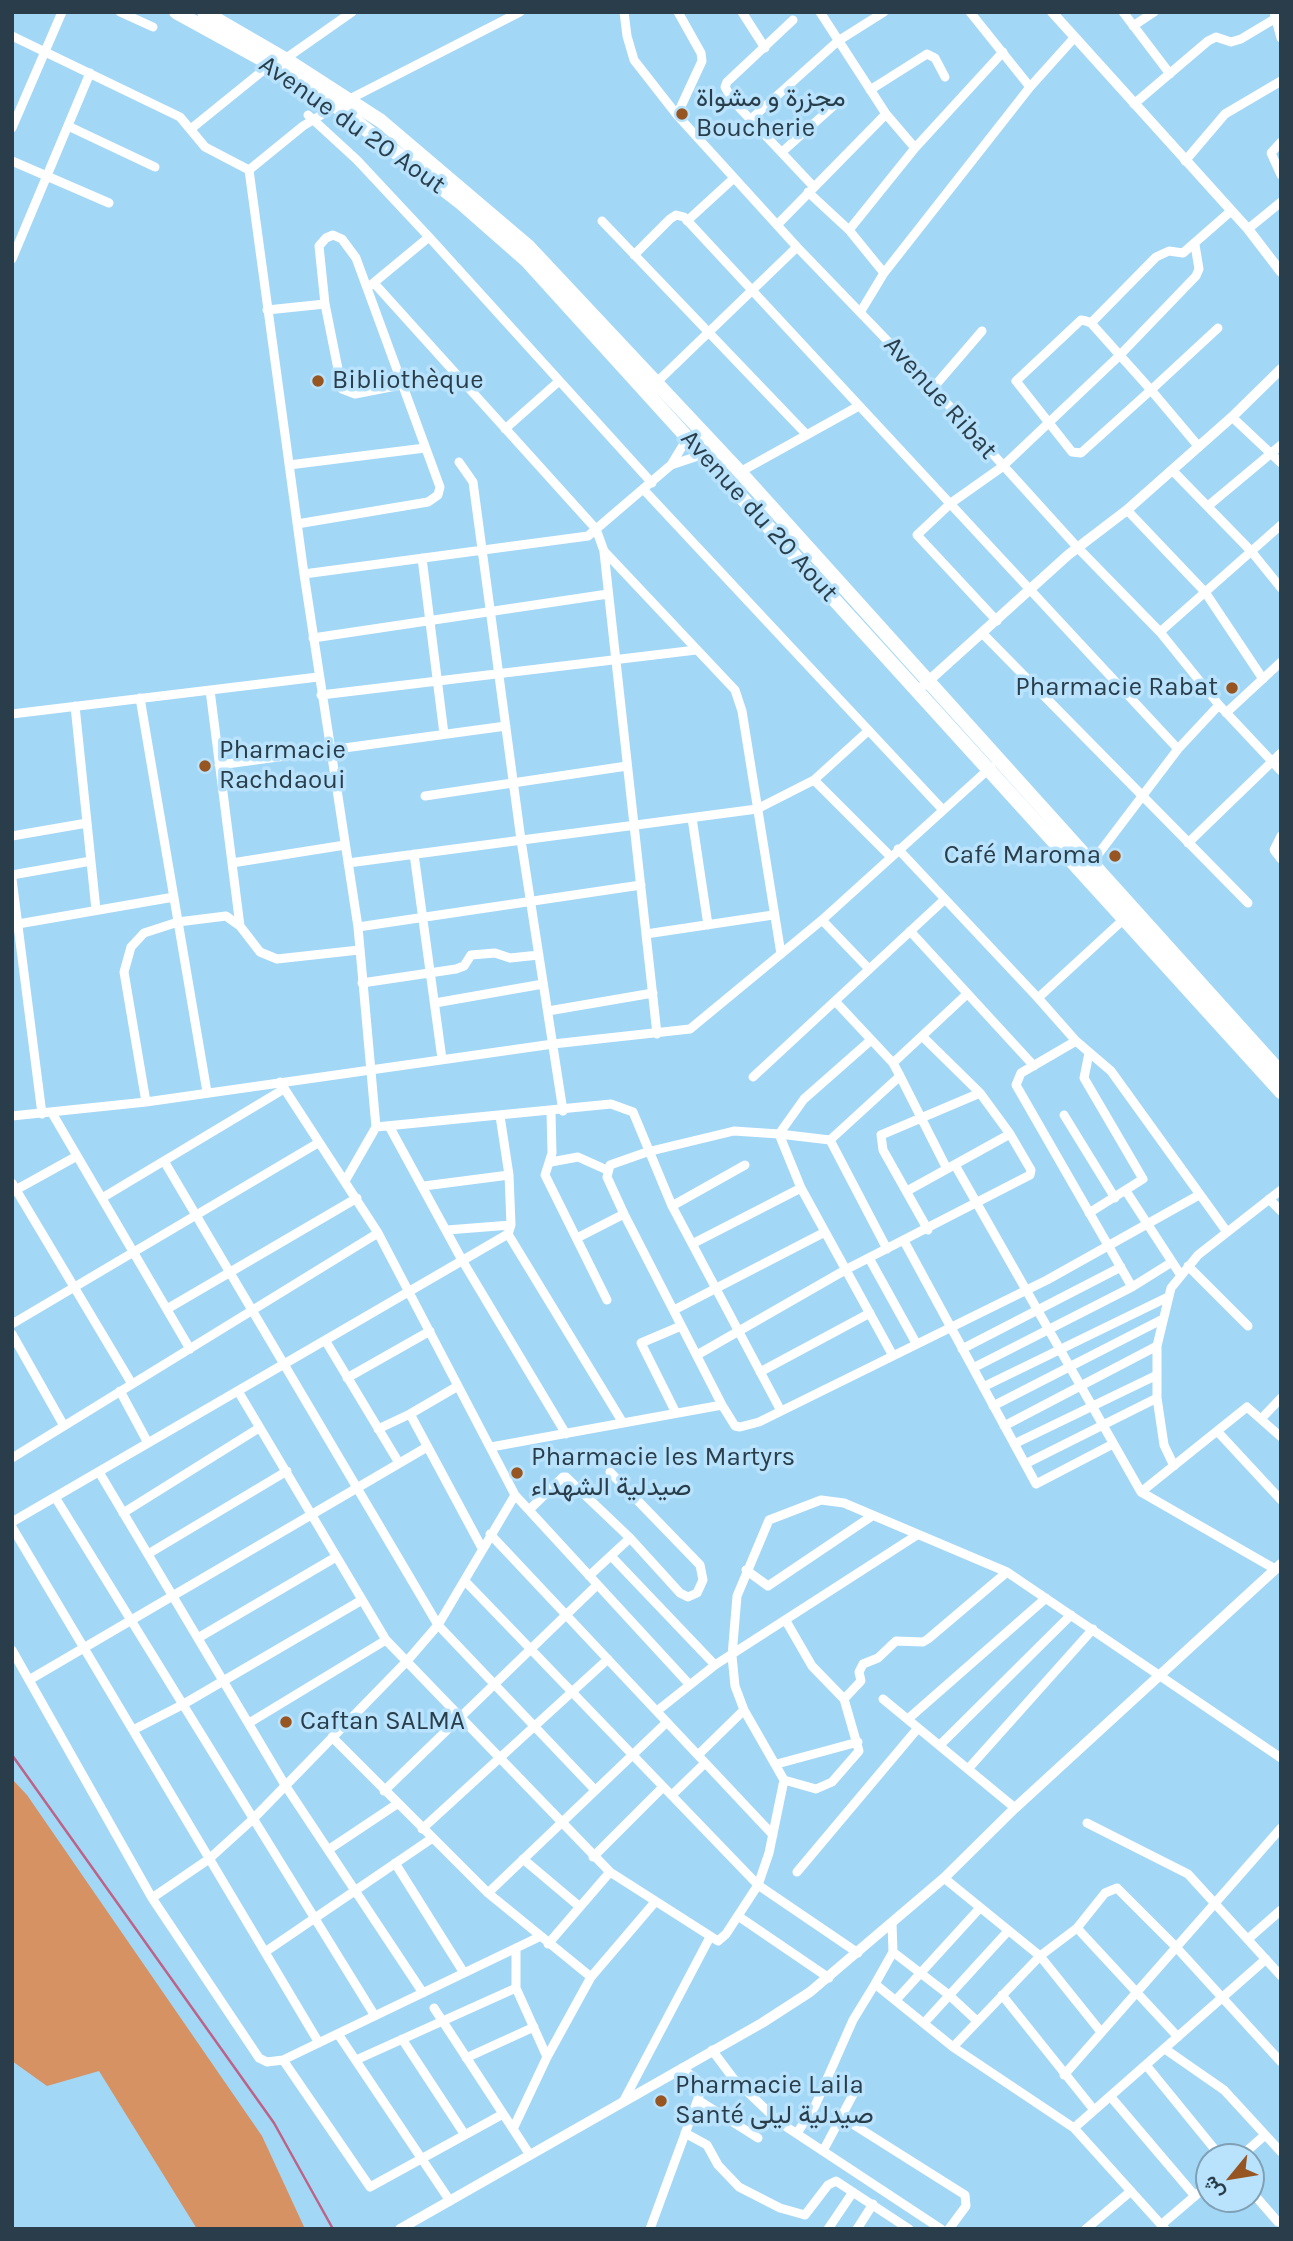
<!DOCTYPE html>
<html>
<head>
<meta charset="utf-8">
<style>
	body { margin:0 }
	#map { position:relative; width:1293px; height:2241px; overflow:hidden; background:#a3d7f6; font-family:Karla,Vazirmatn,sans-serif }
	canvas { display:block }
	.frame { position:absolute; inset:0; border:14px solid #293e4a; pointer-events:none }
	.north { position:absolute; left:1195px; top:2143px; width:70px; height:70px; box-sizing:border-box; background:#b9e2fc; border:2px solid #7fa0b5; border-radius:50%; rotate:240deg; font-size:19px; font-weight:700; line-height:28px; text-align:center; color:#293e4a }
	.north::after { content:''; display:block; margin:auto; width:24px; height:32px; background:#975522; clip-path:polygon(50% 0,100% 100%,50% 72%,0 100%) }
</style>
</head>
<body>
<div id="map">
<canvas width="1293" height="2241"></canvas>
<div class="frame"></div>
<div class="north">ش</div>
</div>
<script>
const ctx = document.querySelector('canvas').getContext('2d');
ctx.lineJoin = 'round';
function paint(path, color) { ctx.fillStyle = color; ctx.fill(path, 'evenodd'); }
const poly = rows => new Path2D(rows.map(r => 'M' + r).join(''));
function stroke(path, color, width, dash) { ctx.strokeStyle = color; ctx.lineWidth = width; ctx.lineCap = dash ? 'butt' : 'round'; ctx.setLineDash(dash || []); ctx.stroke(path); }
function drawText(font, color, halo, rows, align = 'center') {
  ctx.font = font + ' Karla,Vazirmatn,sans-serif'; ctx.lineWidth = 7; ctx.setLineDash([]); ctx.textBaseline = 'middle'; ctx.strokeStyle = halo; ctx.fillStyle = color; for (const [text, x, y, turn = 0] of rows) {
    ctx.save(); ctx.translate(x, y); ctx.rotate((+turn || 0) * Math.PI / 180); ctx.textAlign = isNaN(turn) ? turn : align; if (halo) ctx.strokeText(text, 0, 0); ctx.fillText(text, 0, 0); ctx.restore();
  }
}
const green = poly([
	[12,1779,27,1795,262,2136,305,2229,197,2229,99,2071,47,2086,12,2061]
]);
const stream = poly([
	[12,1755,274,2123,333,2229]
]);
const minor = poly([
	[120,12,153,27],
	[624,12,627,36,634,60,677,115,797,247,933,388,1078,548,1160,632,1219,705,1281,771],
	[742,12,765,48],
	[970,12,1030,87],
	[1123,12,1170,74],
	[1274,12,1281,38],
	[793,20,727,82,725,87,733,101,813,186],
	[1133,26,1154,12],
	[12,36,180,117,205,147,249,170],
	[285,59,352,12],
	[870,90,927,54,935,58,945,77],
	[1134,104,1208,41,1216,37,1231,42,1241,39,1276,18],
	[886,114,915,148],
	[308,115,357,160,429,237],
	[677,115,702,61,701,53,678,12],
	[751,119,838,41,884,12],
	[68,126,155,167],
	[12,128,62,12],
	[192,128,271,64],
	[1281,142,1271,153,1281,175],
	[782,152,839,101],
	[12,161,109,203],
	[1185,161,1225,114,1281,81],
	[808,192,849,230,884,273],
	[602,221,807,435],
	[687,221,734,178],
	[777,225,886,114,820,12],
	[1248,229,1281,202],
	[849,230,915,148,1003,52],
	[634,255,670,219,676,215,684,217,1178,749],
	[12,259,90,73],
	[374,283,596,529,604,551,735,690,742,711,781,954],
	[371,285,429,237,652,483],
	[267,310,325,304],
	[861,311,884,273,1030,87,1074,38],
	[1091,323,1156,257,1169,251,1183,253,1231,211],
	[657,382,797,247],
	[933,388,982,331],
	[1232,417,1281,463],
	[505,429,558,382],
	[1199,447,1151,390,1091,323,1086,321,1081,320,1016,381,1072,452,1081,453,1151,390,1218,328],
	[459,462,473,482,521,840,563,1111],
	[289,465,425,448],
	[671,465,704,454],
	[1172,470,1251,551,1281,588],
	[740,472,857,407],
	[644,490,943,810],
	[1208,506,1281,445],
	[1127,510,1205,592,1263,679],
	[297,524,428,502,438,495,440,487,356,258,342,239,333,235,326,238,319,246,325,304,342,389,355,394,401,385],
	[604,552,657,1034],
	[422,558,444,734],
	[304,574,588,536,671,465,688,437],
	[997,621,917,535,951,503,1002,467,1119,356,1196,276,1199,269,1195,245],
	[1160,632,1281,525],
	[983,634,1248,903],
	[313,638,608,594],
	[210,690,240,926],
	[321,695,696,650],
	[140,698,207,1092],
	[75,706,96,910],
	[1226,713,1281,662],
	[12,714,318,677],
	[219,765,506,726],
	[814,780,890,856],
	[425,796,627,766],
	[692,818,708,925],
	[12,836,87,823],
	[1281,836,1274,850,1281,859],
	[1188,843,1281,753],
	[898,849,1038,998],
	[414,854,442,1059],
	[232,863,345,845],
	[348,863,757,809,814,780,868,731],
	[1090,865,1178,749,1219,705],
	[12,875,91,861],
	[12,879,42,1114],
	[1124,919,1038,998,1076,1041,1111,1071,1227,1232],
	[822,920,869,969],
	[18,924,174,897],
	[358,927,641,885],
	[910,931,1034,1066],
	[646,934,773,915],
	[362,983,456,969,464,966,471,955,495,953,510,958,539,955],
	[435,1003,543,984],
	[548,1011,653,993],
	[922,1036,980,1093,881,1135,883,1150,928,1230],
	[1076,1041,1021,1073,1016,1085,1132,1287],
	[1089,1053,1084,1078,1143,1179,1089,1213],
	[893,1063,967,994],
	[900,1076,947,1169],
	[753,1077,945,899],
	[146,1102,124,972,131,947,144,933,178,922,226,916,240,926,260,952,277,959,359,950],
	[551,1112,552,1153,545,1175,607,1300],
	[52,1113,190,1349],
	[1064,1115,1115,1198],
	[12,1116,146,1102,553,1044,690,1029,822,920,991,767],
	[500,1116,509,1175,511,1225,508,1234,623,1423],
	[389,1126,462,1260,566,1434],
	[376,1127,611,1104,633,1112,672,1206,781,1411],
	[830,1140,900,1076,893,1063,835,1001],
	[830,1140,779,1134,804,1099,871,1040],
	[830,1140,887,1249],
	[164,1161,438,1625,595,1790],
	[551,1162,578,1157,607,1170],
	[955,1165,1141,1492,1275,1569],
	[345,1181,376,1127,358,927,304,574,249,170,303,126,336,106,520,12],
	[12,1183,132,1384],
	[424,1186,509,1175],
	[907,1191,1010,1134],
	[1126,1191,1180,1274],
	[12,1192,77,1156],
	[102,1198,284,1089],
	[1269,1199,1281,1211],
	[672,1206,745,1165],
	[447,1230,511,1225],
	[577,1238,624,1214],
	[904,1241,1036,1484,1113,1444],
	[694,1243,801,1188],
	[869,1258,916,1343],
	[1188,1266,1248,1326],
	[167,1309,357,1198],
	[674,1310,825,1232],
	[12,1324,318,1143],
	[12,1334,64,1426],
	[325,1340,399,1463],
	[962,1349,1121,1267],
	[892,1354,801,1188,779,1134,734,1131,647,1152,610,1165,607,1177,624,1214,722,1405,735,1426,740,1427,759,1422,1047,1280,1199,1195],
	[697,1355,847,1269,1030,1175,1031,1170,1010,1134,980,1093],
	[973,1368,1132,1287,1172,1262],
	[760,1372,870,1313],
	[347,1378,430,1331],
	[458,1386,410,1414,482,1548],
	[983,1387,1168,1297],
	[120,1391,148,1443],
	[238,1391,386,1640,610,1872,718,1941,726,1934,758,1885,769,1853,784,1780,744,1710,735,1686,732,1656,737,1596,769,1520,821,1500,844,1503,1007,1572,1281,1758],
	[993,1406,1161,1320],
	[676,1413,641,1343,681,1326],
	[1261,1419,1281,1398],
	[1004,1426,1157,1346],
	[378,1429,410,1414],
	[1217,1431,1281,1500],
	[1014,1444,1157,1375],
	[491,1447,722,1405],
	[12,1458,378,1233],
	[1025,1464,1157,1398],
	[1174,1466,1164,1445,1157,1398,1157,1346,1171,1288,1198,1255,1281,1190],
	[99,1472,285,1785,423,1993],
	[1141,1492,1247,1407,1281,1437],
	[515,1495,689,1684],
	[55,1497,375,2016],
	[529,1510,563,1477,566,1477,630,1538,680,1593,688,1597,697,1593,703,1580,700,1565,610,1472],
	[123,1513,259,1428],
	[12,1522,508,1234],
	[12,1527,319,2043],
	[490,1534,773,1835],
	[148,1554,287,1471],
	[611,1556,715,1665],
	[746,1570,768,1586,872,1516],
	[589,1576,630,1538],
	[465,1581,758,1885,858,1953],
	[198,1638,336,1557],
	[12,1650,152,1898,259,2058,267,2062,283,2060,539,1937],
	[29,1680,427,1447],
	[844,1699,861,1681,859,1672,863,1664,878,1658,896,1641,923,1642,928,1639,1007,1572],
	[883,1699,1015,1808],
	[657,1711,715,1665,917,1535],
	[908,1719,1046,1598],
	[249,1723,386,1640],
	[133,1730,182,1705,362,1600],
	[332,1737,488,1893,591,1977],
	[940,1745,1071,1615],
	[698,1755,744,1710],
	[777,1764,858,1742],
	[968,1769,1093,1629],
	[784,1780,816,1789,832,1782,859,1751,844,1699,812,1666,786,1621],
	[384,1791,597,1585],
	[672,1795,705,1763],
	[1087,1823,1188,1874,1281,1976],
	[422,1829,608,1659],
	[328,1850,397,1804],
	[593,1857,663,1787],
	[523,1859,580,1907],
	[395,1863,464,1973],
	[797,1872,918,1728],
	[944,1878,1040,1956,1101,2032],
	[488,1893,667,1722],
	[152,1898,209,1859,252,1820,407,1661,438,1625,515,1495,378,1233,280,1082],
	[738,1916,829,1978],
	[892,1923,893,1952,875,1984,953,2047,1074,2128,1165,2229],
	[1077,1928,1178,2037],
	[1248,1939,1281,1910],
	[548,1944,610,1872],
	[516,1948,516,1988,547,2057],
	[265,1952,431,1839],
	[893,1952,949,1995,977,2021],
	[1002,1995,1094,2110],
	[896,2000,979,1909],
	[434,2008,530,2155],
	[924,2023,1008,1931],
	[338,2034,450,2201],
	[402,2039,465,2135],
	[953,2047,1040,1956,1077,1928,1105,1893,1117,1888,1176,1947,1281,2062],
	[1165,2049,1224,2090,1281,2152],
	[712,2050,733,2078,779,2122,941,2229],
	[466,2058,534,2027],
	[283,2060,370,2187,503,2114],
	[356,2060,516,1988],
	[1146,2065,1221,2157],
	[1064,2075,1281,1828],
	[1110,2096,1195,2196],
	[698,2100,758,2138],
	[623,2102,710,1937],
	[843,2118,965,2195,966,2206,949,2229],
	[1074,2128,1266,1959],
	[513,2129,547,2057,591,1977,655,1902],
	[685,2133,707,2145,718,2165,739,2187,780,2208,805,2215,828,2185,836,2181,909,2229],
	[797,2133,815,2106,853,2020,875,1984],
	[823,2151,856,2089],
	[1240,2157,1265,2135],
	[1251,2191,1278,2222],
	[1161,2225,1209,2184],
	[650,2229,703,2085,682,2068],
	[828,2229,853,2192],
	[857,2229,873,2204],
	[1086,2229,1131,2191]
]);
const tertiary = poly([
	[1052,12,1248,229,1281,272],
	[924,685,1068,555,1127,510,1232,417,1281,369],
	[400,2229,762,2023,810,1992,944,1878,1015,1808,1281,1564]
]);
const primary = poly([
	[176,12,276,67,336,106,461,203,527,261,1281,1092],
	[204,12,285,59,381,121,528,246,740,472,1281,1073]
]);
const markers = [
	[682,114,7,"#975522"],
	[318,381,7,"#975522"],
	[1232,688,7,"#975522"],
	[205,766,7,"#975522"],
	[1115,856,7,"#975522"],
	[517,1473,7,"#975522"],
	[286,1722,7,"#975522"],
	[661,2101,7,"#975522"]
];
const poiNames = [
	["مجزرة و مشواة",696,99],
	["Boucherie",696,129],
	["Bibliothèque",332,381],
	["Pharmacie Rabat",1218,688,"right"],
	["Pharmacie",219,751],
	["Rachdaoui",219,781],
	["Café Maroma",1101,856,"right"],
	["Pharmacie les Martyrs",531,1458],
	["صيدلية الشهداء",531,1488],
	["Caftan SALMA",300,1722],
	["Pharmacie Laila",675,2086],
	["Santé صيدلية ليلى",675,2116]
];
const streetNames = [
	["Avenue du 20 Aout",352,125,35],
	["Avenue Ribat",940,398,48],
	["Avenue du 20 Aout",759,516,48]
];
paint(green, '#d69262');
stroke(stream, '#bb6488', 2.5);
stroke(minor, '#fff', 9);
stroke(tertiary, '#fff', 10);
stroke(primary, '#fff', 14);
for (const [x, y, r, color] of markers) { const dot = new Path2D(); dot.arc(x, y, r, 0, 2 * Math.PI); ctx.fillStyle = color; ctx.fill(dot); stroke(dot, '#b9e2fc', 2.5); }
drawText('26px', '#293e4a', '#b9e2fc', poiNames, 'left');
drawText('26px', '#293e4a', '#b9e2fc', streetNames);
</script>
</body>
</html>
